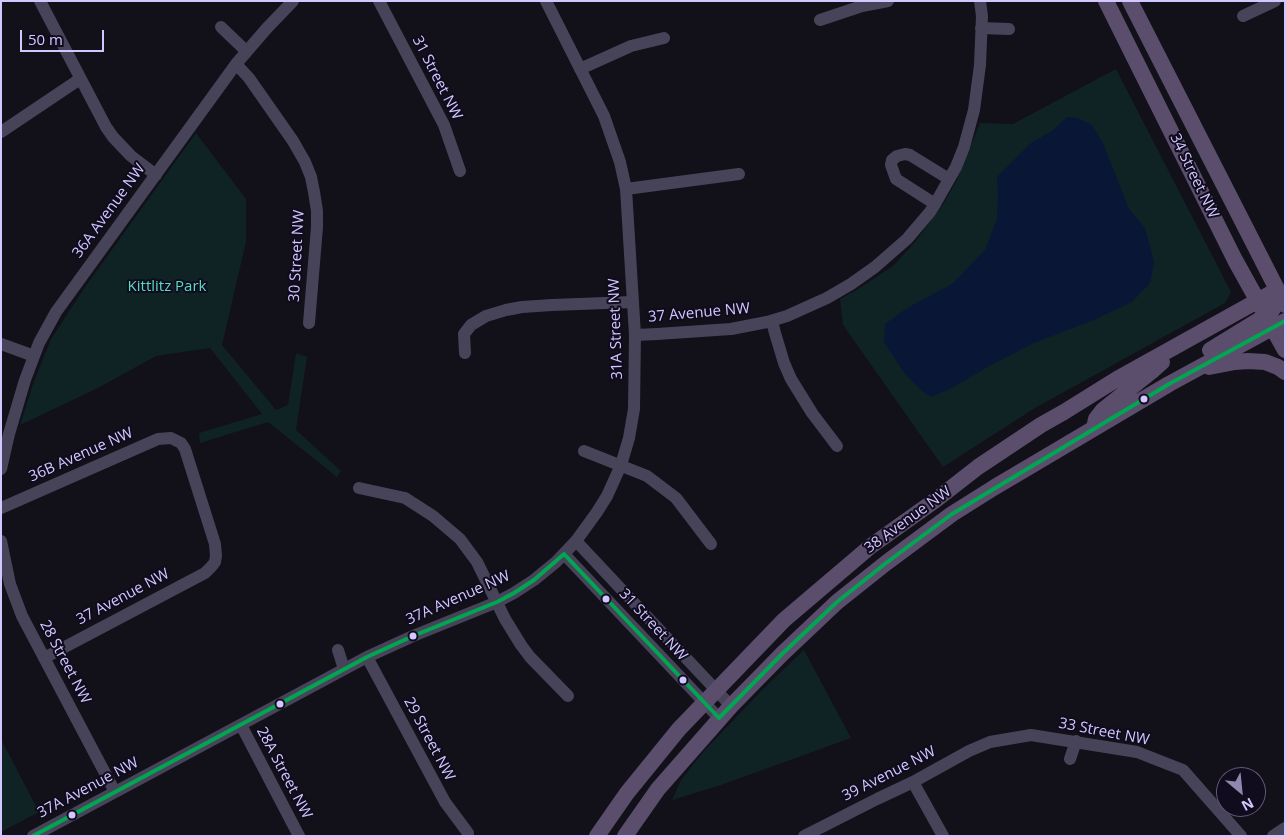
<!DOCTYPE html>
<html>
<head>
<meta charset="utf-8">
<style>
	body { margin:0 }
	#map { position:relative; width:1286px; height:837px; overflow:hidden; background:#121019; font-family:"Open Sans",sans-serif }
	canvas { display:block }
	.frame { position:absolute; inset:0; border:2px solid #d2c8ff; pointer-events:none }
	.north { position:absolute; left:1216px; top:767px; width:50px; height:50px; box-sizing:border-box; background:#100c1d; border:1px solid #5e5777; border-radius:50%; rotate:152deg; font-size:14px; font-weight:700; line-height:20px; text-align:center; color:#d2c8ff }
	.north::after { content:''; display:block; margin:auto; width:18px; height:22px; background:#8f88ae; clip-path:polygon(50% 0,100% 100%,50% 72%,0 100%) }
	.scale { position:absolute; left:20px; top:30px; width:84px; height:22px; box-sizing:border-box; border:2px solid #d2c8ff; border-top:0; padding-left:6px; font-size:15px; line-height:18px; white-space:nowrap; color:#d2c8ff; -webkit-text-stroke:4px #100c1d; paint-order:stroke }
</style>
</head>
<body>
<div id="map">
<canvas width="1286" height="837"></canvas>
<div class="frame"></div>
<div class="north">N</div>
<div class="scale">50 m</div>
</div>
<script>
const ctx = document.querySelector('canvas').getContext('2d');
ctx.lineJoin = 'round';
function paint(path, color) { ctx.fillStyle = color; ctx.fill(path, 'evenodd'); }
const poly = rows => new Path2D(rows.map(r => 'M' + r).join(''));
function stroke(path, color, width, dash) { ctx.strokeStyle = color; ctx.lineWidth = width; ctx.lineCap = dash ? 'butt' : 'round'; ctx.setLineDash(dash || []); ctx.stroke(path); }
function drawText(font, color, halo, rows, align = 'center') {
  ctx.font = font + ' "Open Sans",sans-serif'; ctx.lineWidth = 4; ctx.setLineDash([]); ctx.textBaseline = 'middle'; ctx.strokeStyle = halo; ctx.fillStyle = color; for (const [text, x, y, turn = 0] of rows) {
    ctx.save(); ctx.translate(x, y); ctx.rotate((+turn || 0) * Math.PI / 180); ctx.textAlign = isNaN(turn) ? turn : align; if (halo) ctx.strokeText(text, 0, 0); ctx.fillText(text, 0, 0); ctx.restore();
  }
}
const green = poly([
	[1116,69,1231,292,1225,303,1035,408,943,467,843,325,840,299,855,291,893,266,915,242,942,206,956,182,980,123,1013,124],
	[196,133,246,199,246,242,222,345,276,410,288,405,296,353,307,357,296,430,341,471,337,477,268,422,200,443,199,433,262,414,210,348,156,356,98,388,20,425,33,384,51,339,85,287],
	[804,650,851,738,721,785,672,800,681,780,703,752,763,689],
	[1,739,39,812,1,832]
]);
const water = poly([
	[1067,117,1078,118,1092,125,1103,143,1129,209,1145,228,1154,262,1150,283,1132,302,1096,319,1034,343,991,365,950,389,931,397,921,390,905,374,884,342,885,324,907,308,952,284,985,250,997,219,998,192,997,177,1031,143,1052,131]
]);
const minor = poly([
	[40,1,106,127,113,137,131,156,156,175],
	[379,1,444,125,460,171],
	[1243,16,1275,1],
	[820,20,862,6,888,1],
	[221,27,246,51],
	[981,28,1009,29],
	[236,64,249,78,293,141,305,162,311,177,314,192,317,211,317,227,309,323],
	[580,69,631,46,664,38],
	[1,132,80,79],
	[626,189,739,174],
	[935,204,896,179,891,165,892,160,897,156,905,154,910,155,949,179],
	[772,321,775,333,784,363,791,379,812,413,837,446],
	[635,335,657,334,731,329,767,322,787,316,827,298,851,284,875,267,907,239,930,212,935,204,956,167,964,147,974,110,980,65,982,16,980,1],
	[1,344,34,356],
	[465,353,464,334,471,325,486,316,506,310,522,307,552,305,632,302],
	[584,451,647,476,676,498,711,544],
	[1,469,9,434,25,380,39,343,56,312,236,64,267,28,293,1],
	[359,488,405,498,433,516,460,539,477,562,505,619,521,645,530,657,568,696],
	[1,508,158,439,171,438,181,443,185,449,215,544,216,556,215,562,212,566,205,573,44,658],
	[1,541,10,584,22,616,115,792],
	[576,541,731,706],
	[564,554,719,718],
	[338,650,344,669],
	[367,657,445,802,468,833],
	[241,725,299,836],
	[1070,759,1076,741],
	[913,782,943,836],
	[33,836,367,657,413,636,497,602,514,593,534,580,556,562,576,541,597,512,607,496,621,465,629,438,634,409,635,335,626,189,620,162,604,116,546,1],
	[804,836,877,799,913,782,969,751,990,742,1031,735,1137,752,1183,770,1241,836],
	[1273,836,1285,828]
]);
const major = poly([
	[1106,1,1235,260,1285,350],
	[1130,1,1285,305],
	[1210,350,1267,315,1273,309],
	[1209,367,1235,362,1248,361,1265,362,1278,367,1285,372],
	[1094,428,1096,419,1103,410,1152,371,1162,362],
	[597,836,627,793,679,729,784,620,871,546,937,499,978,467,1041,425,1064,412,1117,379,1277,290],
	[625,836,658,789,731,706,782,654,837,602,886,563,952,514,995,487,1169,384,1285,321]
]);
const bus1 = poly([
	[564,554,719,718],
	[719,718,782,654,837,602,886,563,952,514,1169,384,1285,321],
	[33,836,367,657,413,636,497,602,514,593,534,580,564,554]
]);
const markers = [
	[1144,399,4.5,"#d2c8ff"],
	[606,599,4.5,"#d2c8ff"],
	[413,636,4.5,"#d2c8ff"],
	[683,680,4.5,"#d2c8ff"],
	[280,704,4.5,"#d2c8ff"],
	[72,815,4.5,"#d2c8ff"]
];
const streetNames = [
	["31 Street NW",437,78,63],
	["34 Street NW",1194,176,64],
	["36A Avenue NW",109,211,-54],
	["30 Street NW",297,256,-87],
	["37 Avenue NW",699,313,-5],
	["31A Street NW",616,329,-92],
	["36B Avenue NW",81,455,-24],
	["38 Avenue NW",908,520,-36],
	["37 Avenue NW",123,597,-28],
	["37A Avenue NW",458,598,-24],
	["31 Street NW",653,625,47],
	["28 Street NW",65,662,62],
	["33 Street NW",1104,732,11],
	["29 Street NW",429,739,62],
	["28A Street NW",284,773,62],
	["39 Avenue NW",889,774,-27],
	["37A Avenue NW",88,788,-28]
];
const parkNames = [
	["Kittlitz Park",167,287]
];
paint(green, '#0f2325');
paint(water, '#0a1636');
stroke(minor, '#47445a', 12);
stroke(major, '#5b4d6c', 16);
stroke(bus1, '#00a651', 4);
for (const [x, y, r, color] of markers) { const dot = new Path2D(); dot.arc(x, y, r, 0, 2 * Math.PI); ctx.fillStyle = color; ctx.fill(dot); stroke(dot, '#100c1d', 2); }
drawText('15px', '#d2c8ff', '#100c1d', streetNames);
drawText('15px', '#55ddc4', '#100c1d', parkNames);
</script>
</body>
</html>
